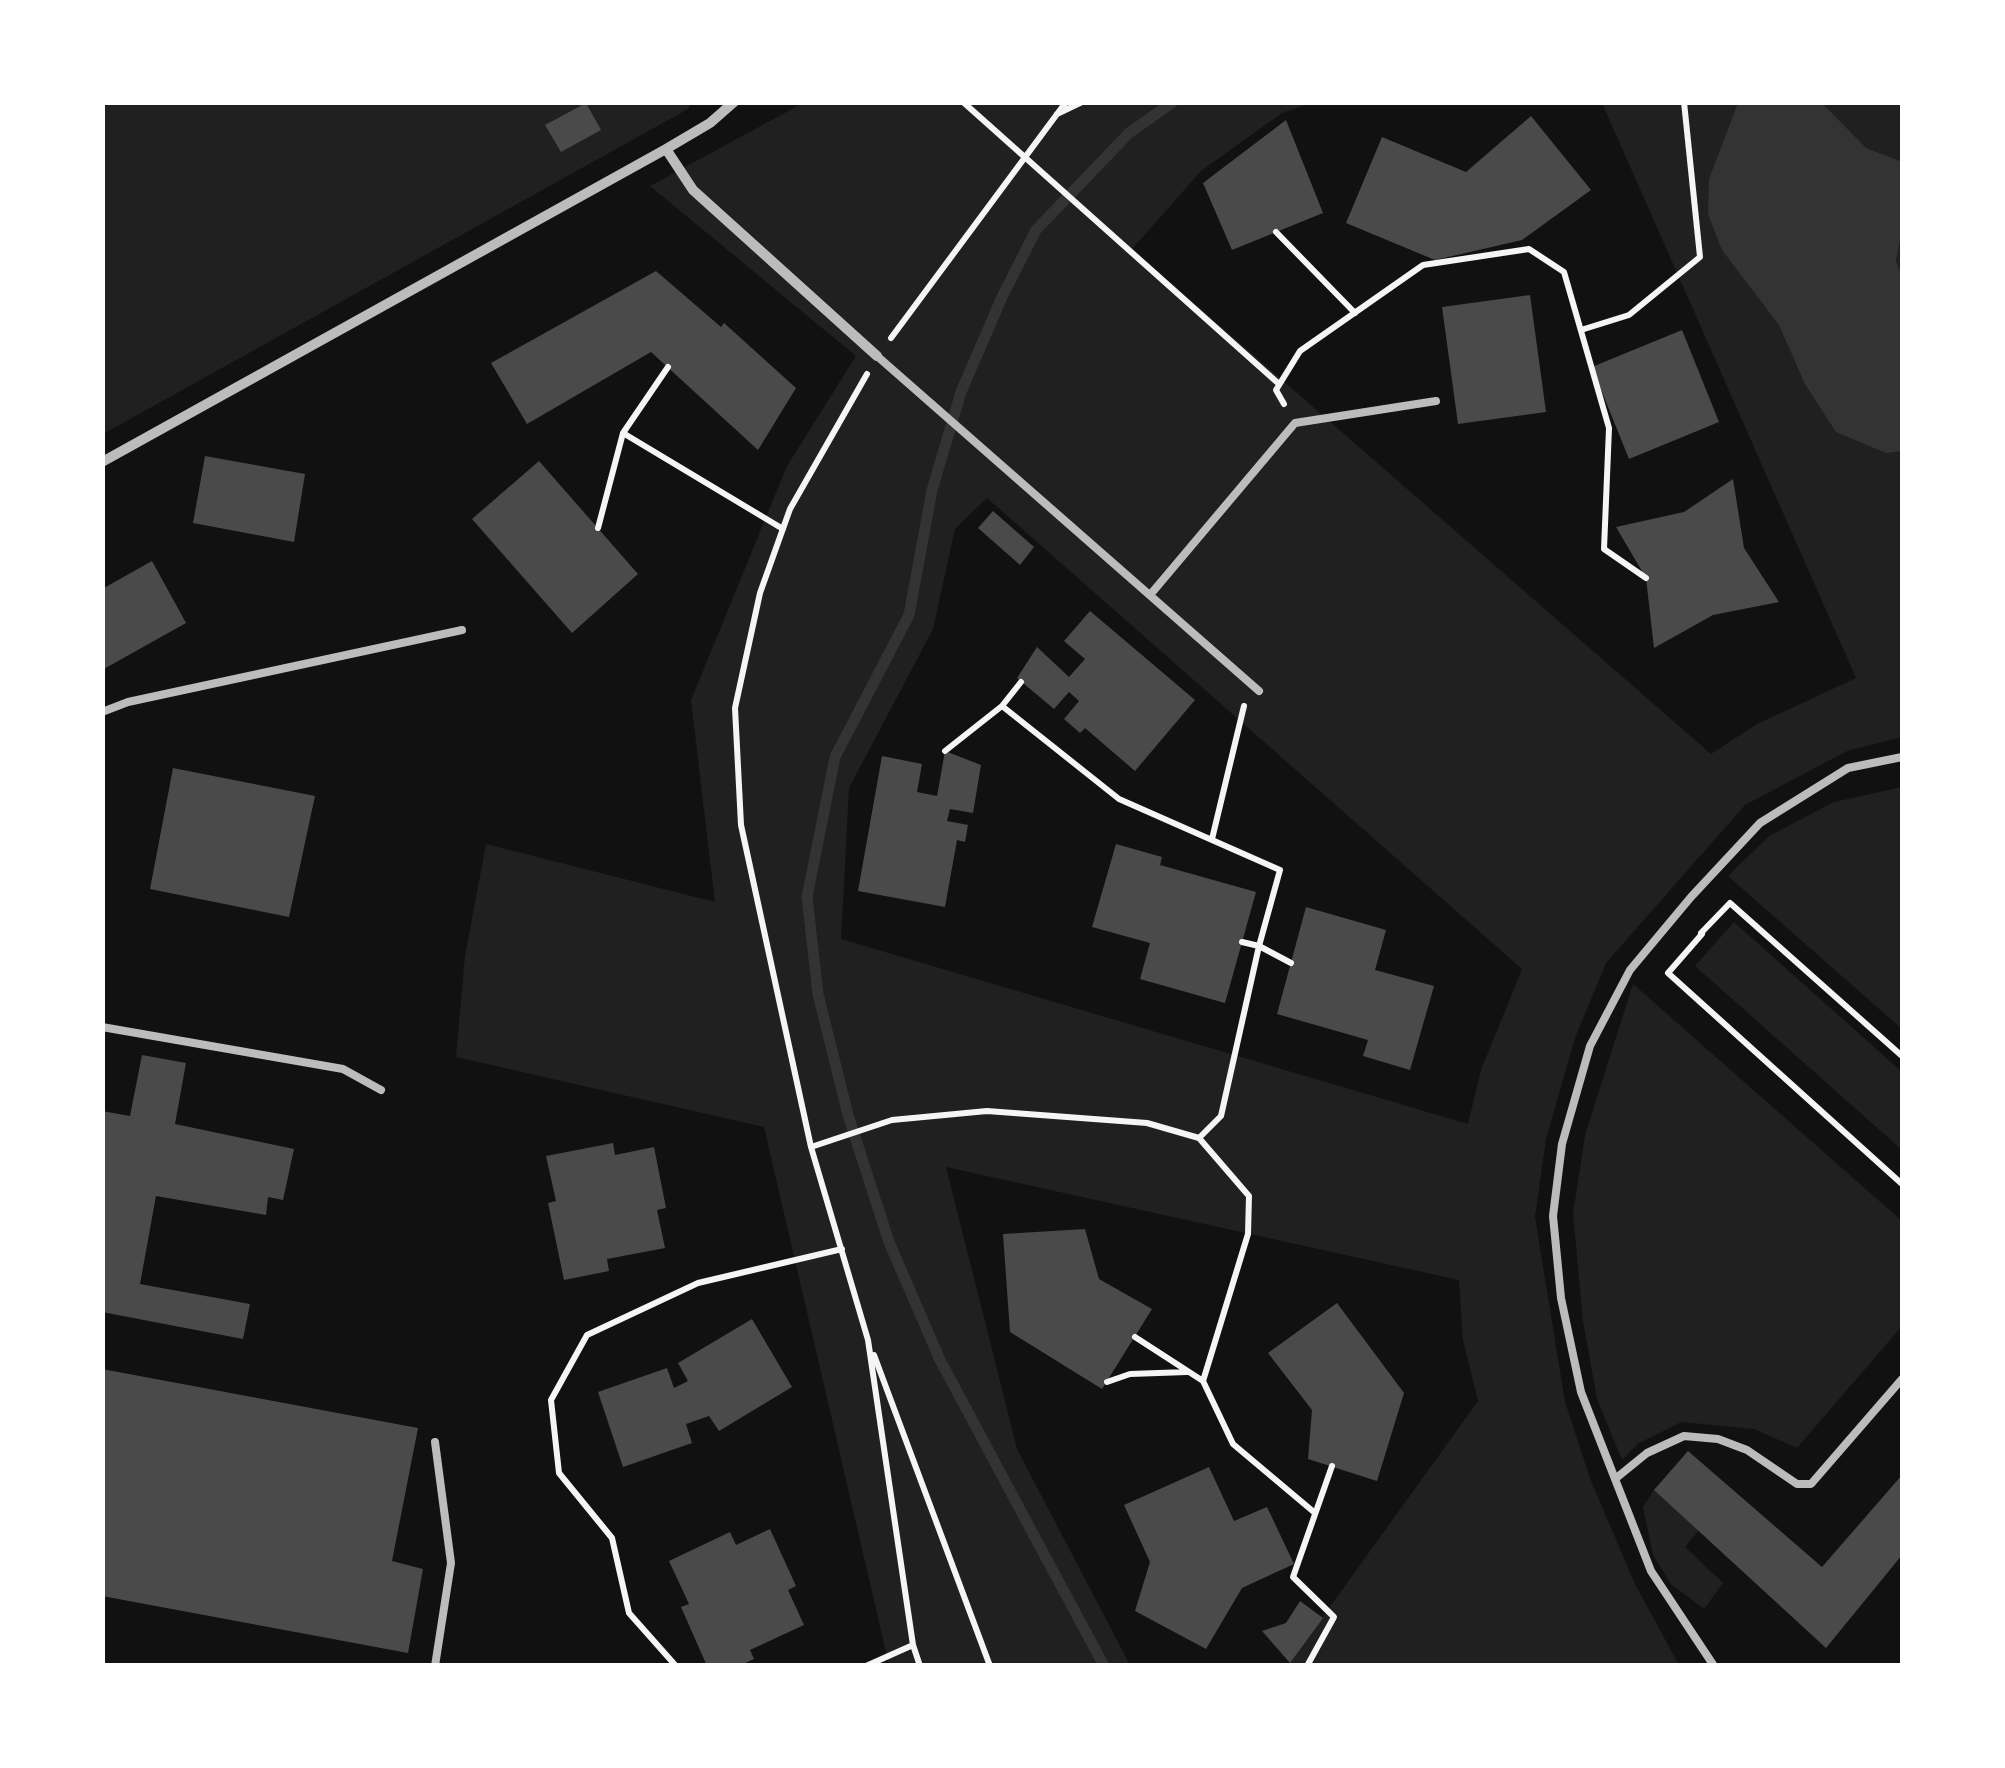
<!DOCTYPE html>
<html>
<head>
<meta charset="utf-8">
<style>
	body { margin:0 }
	#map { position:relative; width:2005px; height:1768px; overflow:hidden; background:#111; font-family:Barlow,sans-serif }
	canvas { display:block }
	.frame { position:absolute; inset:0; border:105px solid #fff; pointer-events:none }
</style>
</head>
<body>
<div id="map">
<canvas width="2005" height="1768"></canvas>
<div class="frame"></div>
</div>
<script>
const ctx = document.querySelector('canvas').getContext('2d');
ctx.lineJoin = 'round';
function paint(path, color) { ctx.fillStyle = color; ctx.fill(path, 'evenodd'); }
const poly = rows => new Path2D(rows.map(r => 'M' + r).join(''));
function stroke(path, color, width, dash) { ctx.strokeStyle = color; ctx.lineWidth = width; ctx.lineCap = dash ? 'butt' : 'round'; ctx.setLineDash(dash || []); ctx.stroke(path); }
const green = poly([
	[103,103,691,103,688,109,103,434],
	[803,103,1312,103,1282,113,1201,171,1132,249,1711,754,1757,724,1856,678,1602,103,1902,103,1902,737,1847,751,1745,805,1606,963,1575,1038,1546,1139,1535,1217,1565,1402,1591,1481,1635,1584,1679,1665,1288,1665,1478,1401,1463,1340,1459,1280,946,1167,1017,1449,1130,1665,889,1665,764,1127,456,1057,465,956,486,844,715,902,691,700,787,466,856,356,650,186],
	[987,498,1522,969,1481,1070,1468,1124,841,939,849,788,933,629,955,529],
	[1902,787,1902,1029,1728,876,1769,836,1834,802],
	[1734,922,1902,1072,1902,1150,1695,966],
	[1633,984,1902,1221,1902,1326,1797,1448,1754,1429,1681,1422,1639,1443,1622,1460,1597,1399,1583,1321,1573,1214,1585,1135],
	[1654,1490,1699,1530,1685,1547,1723,1583,1704,1609,1671,1584,1653,1555,1643,1507]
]);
const water = poly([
	[1738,103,1822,103,1866,148,1902,162,1902,228,1896,261,1902,277,1902,451,1886,453,1836,432,1805,384,1779,325,1722,250,1708,214,1709,179]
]);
const stream = poly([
	[1104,1666,940,1360,889,1242,848,1115,818,994,807,897,835,757,909,615,932,490,961,392,1002,297,1036,230,1129,133,1173,102]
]);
const building = poly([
	[586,103,601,130,561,152,545,125],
	[1531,116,1591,190,1522,240,1435,260,1346,223,1382,137,1466,172],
	[1286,120,1323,213,1232,250,1203,183],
	[656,271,721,327,724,323,796,388,758,450,651,352,527,424,491,363],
	[1530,295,1546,412,1458,424,1442,307],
	[1682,330,1719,422,1629,459,1592,367],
	[205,456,305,474,294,542,193,523],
	[539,461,638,574,572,633,472,519],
	[1733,479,1744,548,1779,602,1713,615,1654,648,1646,578,1616,527,1684,512],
	[993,511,1034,547,1020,565,978,528],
	[152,561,186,623,102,670,102,589],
	[1090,611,1195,700,1135,771,1085,728,1080,733,1064,719,1079,701,1069,692,1054,709,1017,678,1037,647,1069,677,1085,659,1064,641],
	[945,751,981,765,973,813,950,809,947,821,968,825,965,842,957,840,945,907,858,891,882,756,922,764,917,792,937,796],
	[173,768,315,796,289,917,150,889],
	[1116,844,1162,857,1160,865,1256,892,1225,1003,1140,979,1150,943,1092,927],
	[1306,907,1386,930,1375,970,1434,986,1410,1070,1363,1056,1368,1040,1277,1014],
	[142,1055,186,1063,175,1124,294,1149,283,1200,268,1197,266,1215,156,1196,140,1284,250,1304,243,1339,102,1312,102,1111,130,1116],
	[613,1143,615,1155,654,1147,666,1208,657,1210,665,1248,607,1259,609,1271,564,1280,548,1203,556,1201,546,1156],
	[1085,1229,1099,1279,1152,1309,1102,1389,1010,1332,1003,1234],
	[1337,1303,1404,1393,1377,1481,1308,1459,1312,1410,1268,1353],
	[752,1319,792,1387,719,1431,709,1416,686,1424,692,1443,623,1467,598,1392,667,1368,674,1388,688,1381,678,1363],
	[102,1369,418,1428,392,1561,423,1569,408,1653,102,1596],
	[1688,1451,1822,1567,1902,1475,1902,1555,1826,1648,1654,1490],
	[1209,1467,1234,1521,1267,1507,1294,1564,1242,1588,1206,1649,1135,1611,1150,1562,1124,1505],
	[770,1529,796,1586,788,1590,804,1625,750,1650,754,1659,739,1666,707,1666,681,1607,689,1604,669,1561,730,1532,736,1545],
	[1300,1601,1323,1618,1290,1663,1262,1631,1286,1623]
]);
const path = poly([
	[963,102,1279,384],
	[1057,114,1082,102],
	[1276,232,1355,313],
	[1581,330,1629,315,1700,257,1684,102],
	[891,338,1066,102],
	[668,367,623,433,783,529],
	[867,374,790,509,760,593,735,708,741,825,811,1147,868,1340,913,1645,920,1666],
	[1284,404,1276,390,1300,351,1423,265,1529,249,1564,272,1609,428,1604,549,1646,578],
	[598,528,623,433],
	[1002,706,1021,682],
	[945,751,1002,706,1119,799,1280,870,1259,946,1242,942],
	[1212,839,1244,706],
	[1701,933,1730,903,1902,1056],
	[1702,934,1668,973,1902,1184],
	[1199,1138,1221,1116,1259,946,1291,963],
	[811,1147,892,1120,987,1111,1147,1123,1199,1138,1249,1196,1248,1234,1203,1381],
	[1135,1337,1203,1381,1233,1444,1315,1513],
	[874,1355,990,1666],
	[1107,1382,1130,1374,1187,1372],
	[676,1666,629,1613,612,1538,559,1473,551,1400,587,1335,698,1283,842,1249],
	[866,1666,913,1645],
	[1307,1666,1334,1617,1293,1577,1332,1466]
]);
const service = poly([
	[877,356,1259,691],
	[1150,595,1295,423,1436,401],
	[102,712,128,702,462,630],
	[102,1027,343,1069,381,1090],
	[435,1442,451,1563,435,1666],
	[1615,1479,1647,1453,1684,1436,1718,1439,1747,1450,1797,1484,1811,1484,1902,1379],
	[102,1665,103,1666],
	[1714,1666,1651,1571,1581,1392,1561,1298,1553,1216,1562,1144,1590,1046,1630,970,1691,897,1760,823,1848,768,1902,757]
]);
const minor = poly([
	[666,149,693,190,877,356],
	[102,462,666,149,710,123,734,102]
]);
paint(green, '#202020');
paint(water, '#333');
stroke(stream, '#333', 11);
paint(building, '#4a4a4a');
stroke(path, '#f5f5f5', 6);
stroke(service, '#bcbcbc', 8);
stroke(minor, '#bcbcbc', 10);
</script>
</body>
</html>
